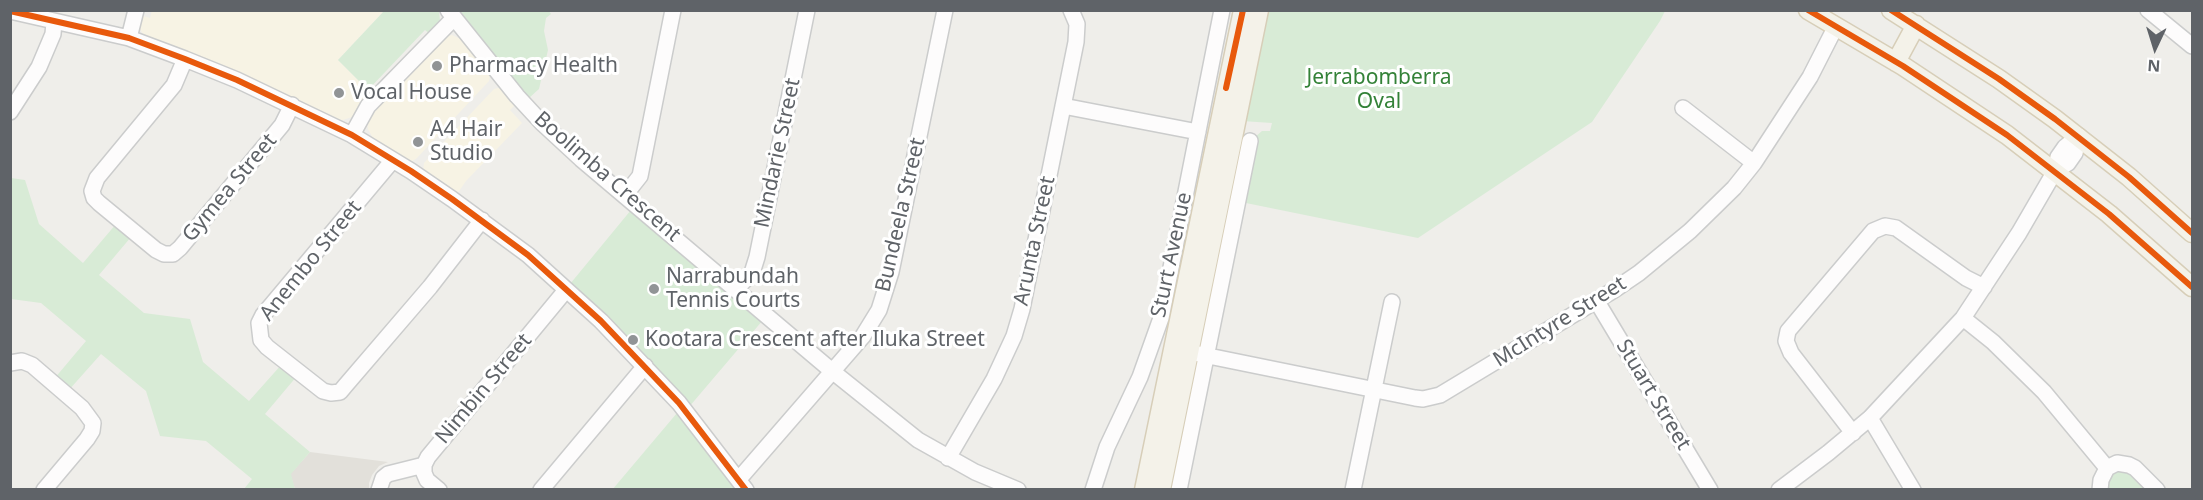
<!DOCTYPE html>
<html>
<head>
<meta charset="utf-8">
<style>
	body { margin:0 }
	#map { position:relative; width:2203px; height:500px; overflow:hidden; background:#efeeea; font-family:"Noto Sans",sans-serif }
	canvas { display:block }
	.frame { position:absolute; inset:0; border:12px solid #5f6368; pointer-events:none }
	.north { position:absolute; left:2125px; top:18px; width:60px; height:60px; -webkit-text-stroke:4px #fff; paint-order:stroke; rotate:184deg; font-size:16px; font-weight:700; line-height:24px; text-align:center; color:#5f6368 }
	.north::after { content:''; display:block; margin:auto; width:21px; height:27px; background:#5f6368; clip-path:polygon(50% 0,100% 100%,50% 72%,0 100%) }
</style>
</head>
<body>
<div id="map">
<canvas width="2203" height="500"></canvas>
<div class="frame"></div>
<div class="north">N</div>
</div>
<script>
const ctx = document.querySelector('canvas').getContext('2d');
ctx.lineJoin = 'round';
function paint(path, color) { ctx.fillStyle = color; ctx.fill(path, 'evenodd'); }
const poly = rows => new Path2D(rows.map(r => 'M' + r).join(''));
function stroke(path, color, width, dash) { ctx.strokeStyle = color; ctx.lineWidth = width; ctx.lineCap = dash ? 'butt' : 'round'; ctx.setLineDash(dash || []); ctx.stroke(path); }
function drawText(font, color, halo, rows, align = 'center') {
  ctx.font = font + ' "Noto Sans",sans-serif'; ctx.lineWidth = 6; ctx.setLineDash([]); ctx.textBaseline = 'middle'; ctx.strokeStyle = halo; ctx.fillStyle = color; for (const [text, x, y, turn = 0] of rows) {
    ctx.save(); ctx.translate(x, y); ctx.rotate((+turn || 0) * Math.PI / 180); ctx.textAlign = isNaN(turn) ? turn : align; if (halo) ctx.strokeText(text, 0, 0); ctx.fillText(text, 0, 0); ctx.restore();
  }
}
const commercial = poly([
	[152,10,384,11,338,60,368,90,364,94,370,100,352,117,343,120,334,119,144,36,139,27,140,15,150,18],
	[452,35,461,39,488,71,490,76,489,81,416,159,410,162,406,161,374,140,368,129,367,123,372,111,444,37],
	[498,88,503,89,516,104,510,110,522,123,466,181,457,194,423,171,424,163,494,89]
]);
const education = poly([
	[310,452,388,462,379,466,372,475,369,483,369,489,295,489,290,474]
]);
const green = poly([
	[548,10,551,14,546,18,544,31,548,50,539,89,529,98,456,11],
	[384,11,439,11,440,21,431,35,425,30,368,90,338,60],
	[1264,11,1665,11,1660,21,1592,122,1418,238,1241,202,1255,137,1262,131,1270,131,1272,123,1242,121],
	[11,178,25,180,39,224,83,263,116,224,131,237,99,275,144,313,190,319,203,362,249,401,282,364,297,376,265,414,310,452,291,474,295,489,244,489,252,479,206,441,160,436,146,391,101,354,68,391,54,379,86,341,41,303,11,299],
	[631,210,763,320,689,407,570,284],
	[677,413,736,490,612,490],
	[2120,471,2129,472,2147,490,2105,490,2112,474]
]);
const minor = poly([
	[448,10,517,96,542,123,581,159,832,371,918,440,975,472,1018,490],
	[2148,10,2192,46],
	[10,11,129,38,185,59,237,80,352,135,411,171,452,199,528,255,601,321,679,403,746,490],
	[129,38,136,10],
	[185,59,174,85,97,178,92,191,94,198,99,203,156,250,164,254,173,254,180,248,282,125,292,105],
	[1063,106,1198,132],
	[1683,108,1754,163],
	[10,112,39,67,53,34,54,22],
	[352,135,368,106,453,19],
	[393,160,263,315,259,323,261,340,267,347,323,391,331,393,340,392,345,386,430,287,482,220],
	[2055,171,2068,163,2075,153,2079,136],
	[625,195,640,176,673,10],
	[736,289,752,273,757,257,807,10],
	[1596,300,1710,490],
	[1963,318,1993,342,2044,392,2107,468],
	[1179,350,1415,398,1423,399,1440,395,1614,290,1639,273,1690,231,1734,188,1754,163,1810,77,1836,26],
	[10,363,22,361,32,365,82,408,93,423,92,431,87,439,44,490],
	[1870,418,1913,490],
	[1853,433,1791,353,1786,341,1788,331,1873,231,1885,226,1896,228,1966,278,1984,287],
	[948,458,994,379,1014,336,1022,309,1076,42,1077,24,1071,10],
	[739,479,863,336,879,310,891,272,945,10],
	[379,490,383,478,388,474,424,465],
	[439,490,427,480,424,473,424,465,428,457,566,290],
	[541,490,645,366],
	[1093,490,1107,447,1140,377,1161,318,1222,10],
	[1179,490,1250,141],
	[1353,490,1392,302],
	[1779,490,1828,453,1870,418,1963,318,2019,233,2055,171,2058,157,2065,147,2079,136],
	[2100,490,2101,480,2107,468,2117,463,2129,465,2135,468,2157,490]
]);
const major = poly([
	[1808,10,1903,66,2007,135,2109,214,2192,287],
	[1891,10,1999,79,2055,119,2129,177,2192,233],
	[1896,62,1916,25],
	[1144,490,1243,10],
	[1161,490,1259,10]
]);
const cycleway = poly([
	[1808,10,1903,66,2007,135,2109,214,2192,287],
	[1891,10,1999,79,2055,119,2129,177,2192,233],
	[10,11,129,38,185,59,237,80,352,135,411,171,452,199,528,255,601,321,679,403,746,490],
	[1226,88,1243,10]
]);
const markers = [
	[437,66,6,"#919496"],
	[339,93,6,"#919496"],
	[418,142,6,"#919496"],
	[654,289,6,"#919496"],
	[633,340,6,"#919496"]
];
const poiNames = [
	["Pharmacy Health",449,66],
	["Vocal House",351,93],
	["A4 Hair",430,130],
	["Studio",430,154],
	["Narrabundah",666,277],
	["Tennis Courts",666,301],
	["Kootara Crescent after Iluka Street",645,340]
];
const parkNames = [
	["Jerrabomberra",1379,78],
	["Oval",1379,102]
];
const streetNames = [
	["Mindarie Street",778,153,-78],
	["Boolimba Crescent",607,177,41],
	["Gymea Street",230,188,-50],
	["Bundeela Street",901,215,-77],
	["Arunta Street",1035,241,-78],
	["Sturt Avenue",1172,255,-78],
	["Anembo Street",311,261,-51],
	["McIntyre Street",1560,322,-32],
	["Nimbin Street",484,389,-50],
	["Stuart Street",1653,395,59]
];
paint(commercial, '#f7f3e4');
paint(education, '#e2e0da');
paint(green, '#d8ebd6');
stroke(minor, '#cbcccc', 18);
stroke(major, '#d7ceb8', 21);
stroke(minor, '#fdfcfc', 15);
stroke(major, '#f4f2e9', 18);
stroke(cycleway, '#e8590c', 6);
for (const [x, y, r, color] of markers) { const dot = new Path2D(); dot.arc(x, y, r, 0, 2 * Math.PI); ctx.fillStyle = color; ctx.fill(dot); stroke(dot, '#fff', 2); }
drawText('21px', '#5f6368', '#fff', poiNames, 'left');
drawText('21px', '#348238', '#fff', parkNames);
drawText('21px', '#5f6368', '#fff', streetNames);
</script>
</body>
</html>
